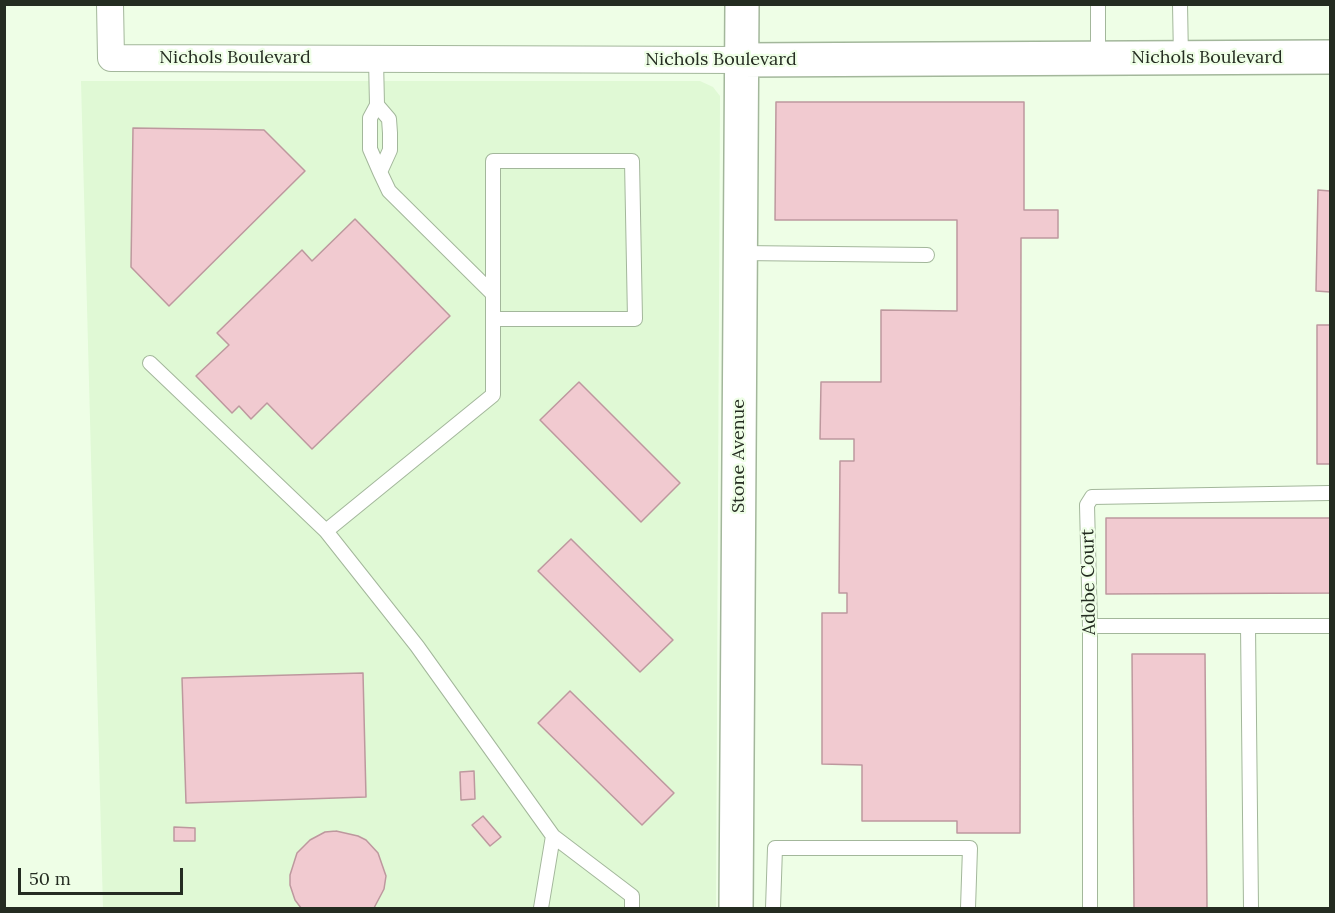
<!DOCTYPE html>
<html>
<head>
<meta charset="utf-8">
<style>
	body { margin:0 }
	#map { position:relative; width:1335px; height:913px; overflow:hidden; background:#eefee6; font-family:Lora,serif }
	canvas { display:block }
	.frame { position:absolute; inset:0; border:6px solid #242c21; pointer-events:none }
	.scale { position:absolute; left:18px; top:868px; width:165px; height:27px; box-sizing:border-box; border:3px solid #242c21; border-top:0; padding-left:8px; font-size:18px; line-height:21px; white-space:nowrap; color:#242c21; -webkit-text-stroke:4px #eefee6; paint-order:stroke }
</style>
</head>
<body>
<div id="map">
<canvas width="1335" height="913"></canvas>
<div class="frame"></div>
<div class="scale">50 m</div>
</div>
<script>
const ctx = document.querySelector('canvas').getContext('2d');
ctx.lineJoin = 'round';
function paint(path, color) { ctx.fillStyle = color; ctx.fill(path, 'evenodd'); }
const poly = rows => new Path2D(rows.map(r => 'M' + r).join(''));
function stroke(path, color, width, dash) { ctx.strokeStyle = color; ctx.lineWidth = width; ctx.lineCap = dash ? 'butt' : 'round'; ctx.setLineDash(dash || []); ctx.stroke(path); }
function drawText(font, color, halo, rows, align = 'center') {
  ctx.font = font + ' Lora,serif'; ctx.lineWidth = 4.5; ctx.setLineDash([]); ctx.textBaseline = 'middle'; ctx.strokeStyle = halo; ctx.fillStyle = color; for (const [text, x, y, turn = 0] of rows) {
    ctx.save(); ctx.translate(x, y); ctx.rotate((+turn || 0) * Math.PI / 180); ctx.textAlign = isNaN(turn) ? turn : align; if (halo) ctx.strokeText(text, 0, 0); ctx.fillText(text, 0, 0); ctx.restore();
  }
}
const built = poly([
	[81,81,700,81,713,87,720,96,716,908,103,908]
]);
const building = poly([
	[776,102,1024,102,1024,210,1058,210,1058,238,1021,238,1020,833,957,833,957,821,862,821,862,765,822,764,822,613,847,613,847,593,839,593,840,461,854,461,854,439,820,439,821,382,881,382,881,310,957,311,957,220,775,220,776,102],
	[133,128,264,130,305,171,169,306,131,267,133,128],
	[1318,190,1330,191,1330,292,1316,291,1318,190],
	[355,219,450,316,312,449,267,403,251,419,239,406,232,413,196,376,229,345,217,333,302,250,312,261,355,219],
	[1317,325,1330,325,1330,464,1317,464,1317,325],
	[579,382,680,483,641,522,540,420,579,382],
	[1106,518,1330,518,1330,593,1106,594,1106,518],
	[571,539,673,640,640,672,538,571,571,539],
	[1132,654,1205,654,1207,908,1134,908,1132,654],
	[363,673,366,797,186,803,182,678,363,673],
	[570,691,674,793,642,825,538,723,570,691],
	[474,771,475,799,461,800,460,772,474,771],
	[483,816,501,837,490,846,472,825,483,816],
	[174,827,195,828,195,841,174,841,174,827],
	[336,831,358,836,366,840,378,853,386,876,384,889,374,908,301,908,295,900,290,885,290,875,297,853,310,840,325,832,336,831]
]);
const service = poly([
	[1180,4,1181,58],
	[376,59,377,105,370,118,370,149,380,172,390,150,390,133,389,119,377,105],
	[1098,59,1098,4],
	[380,172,389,191,493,294,493,395,326,531,417,646,553,836,632,896,632,908],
	[740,253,927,255],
	[493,294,493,161,632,161,635,319,493,319],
	[150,363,326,531],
	[1090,626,1330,626],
	[1248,626,1251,908],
	[541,908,553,836],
	[773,908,775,848,970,848,968,908],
	[1090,908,1090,626,1087,505,1092,497,1330,493]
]);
const minor = poly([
	[110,4,111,58,741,60]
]);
const tertiary = poly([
	[741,60,1330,57],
	[736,908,742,4]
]);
const streetNames = [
	["Nichols Boulevard",235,58],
	["Nichols Boulevard",1207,58],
	["Nichols Boulevard",721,60],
	["Stone Avenue",739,456,-90],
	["Adobe Court",1089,582,-91]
];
paint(built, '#e0f9d5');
paint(building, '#f1cad0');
stroke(building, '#bd989e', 1.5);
stroke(service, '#a3b79b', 16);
stroke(minor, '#a3b79b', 28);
stroke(tertiary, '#a3b79b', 36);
stroke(service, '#fff', 14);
stroke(minor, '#fff', 26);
stroke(tertiary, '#fff', 33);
drawText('18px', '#242c21', '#eefee6', streetNames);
</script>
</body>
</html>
